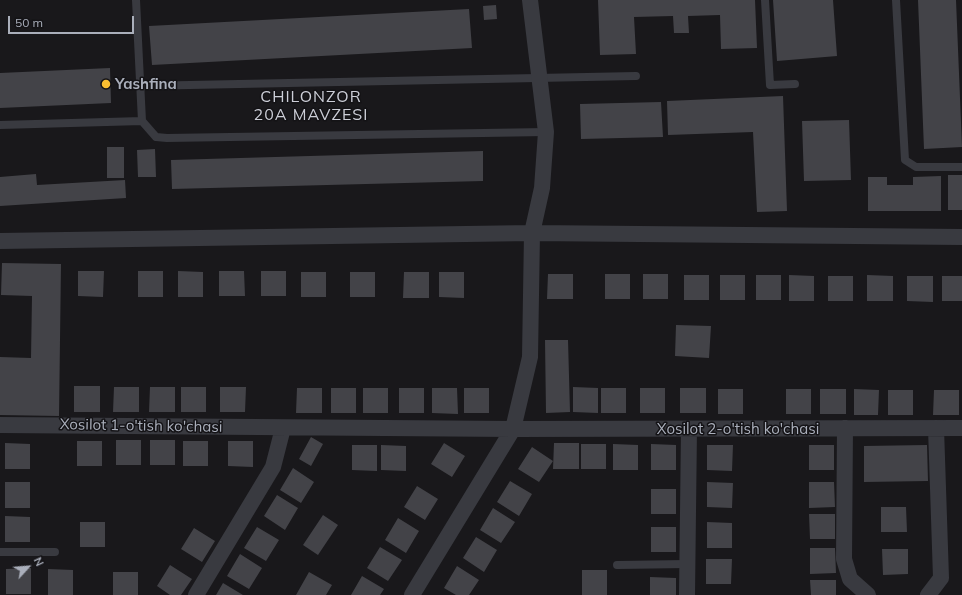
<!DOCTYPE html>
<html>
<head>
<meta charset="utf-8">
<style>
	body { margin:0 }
	#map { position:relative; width:962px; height:595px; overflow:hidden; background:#19181b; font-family:Mulish,sans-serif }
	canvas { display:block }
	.north { position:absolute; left:8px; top:547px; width:40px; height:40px; -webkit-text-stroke:3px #141316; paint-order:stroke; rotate:64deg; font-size:11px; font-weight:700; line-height:16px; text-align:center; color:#aaafbb }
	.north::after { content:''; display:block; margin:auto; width:14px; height:18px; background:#aaafbb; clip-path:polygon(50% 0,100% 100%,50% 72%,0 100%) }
	.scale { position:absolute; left:8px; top:16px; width:126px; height:18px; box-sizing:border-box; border:2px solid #aaafbb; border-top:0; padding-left:5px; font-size:12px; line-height:14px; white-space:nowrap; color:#aaafbb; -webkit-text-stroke:3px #141316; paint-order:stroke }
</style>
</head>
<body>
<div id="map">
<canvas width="962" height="595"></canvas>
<div class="north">N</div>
<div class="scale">50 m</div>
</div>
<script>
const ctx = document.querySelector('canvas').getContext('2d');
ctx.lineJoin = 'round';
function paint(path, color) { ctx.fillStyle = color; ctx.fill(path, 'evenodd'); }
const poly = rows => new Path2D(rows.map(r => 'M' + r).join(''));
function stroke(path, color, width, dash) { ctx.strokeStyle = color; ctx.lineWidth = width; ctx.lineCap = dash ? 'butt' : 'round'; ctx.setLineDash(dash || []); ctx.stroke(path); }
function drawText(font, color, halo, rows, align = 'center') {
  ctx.font = font + ' Mulish,sans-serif'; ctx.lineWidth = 3; ctx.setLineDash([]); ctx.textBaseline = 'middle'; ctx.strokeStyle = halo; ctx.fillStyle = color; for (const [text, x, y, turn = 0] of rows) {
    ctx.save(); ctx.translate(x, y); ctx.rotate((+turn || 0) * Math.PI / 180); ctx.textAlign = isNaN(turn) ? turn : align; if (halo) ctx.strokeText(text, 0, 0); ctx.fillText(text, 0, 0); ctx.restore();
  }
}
const building = poly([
	[598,0,755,0,757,48,721,49,720,15,688,16,689,33,674,33,673,16,634,17,636,54,600,55],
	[773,0,833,0,837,56,777,61],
	[918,0,956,0,962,147,924,149],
	[496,5,497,19,484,20,483,6],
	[469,9,472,48,152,65,149,26],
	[110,68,111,103,0,108,0,73],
	[783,96,787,211,757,212,753,132,668,135,667,101],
	[661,102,663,137,581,139,580,104],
	[849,120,851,180,804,181,802,121],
	[107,147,124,147,124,178,107,178],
	[155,149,156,177,138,177,137,150],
	[483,151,483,181,172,189,171,160],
	[36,174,37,185,125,180,126,198,0,206,0,177],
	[948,175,962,175,962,210,948,210],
	[941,176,941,211,868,211,868,177,887,177,887,185,913,185,913,177],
	[2,263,61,264,59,416,0,415,0,357,31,358,32,296,1,295],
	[78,271,104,271,103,297,78,296],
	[138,271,163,271,163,297,138,297],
	[178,271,203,272,203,297,178,297],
	[219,271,244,271,245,296,219,296],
	[261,271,286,271,286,296,261,296],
	[301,272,326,272,326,297,301,297],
	[350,272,375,272,375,297,350,297],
	[404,272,429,272,429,298,403,298],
	[439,272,464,272,464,298,439,297],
	[548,274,573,274,573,299,547,299],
	[605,274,630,274,630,299,605,299],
	[643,274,668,274,668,299,643,299],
	[684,275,709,275,709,300,684,300],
	[720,275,745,275,745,300,720,300],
	[756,275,781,275,781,300,756,300],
	[789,275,814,276,814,301,789,301],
	[867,275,893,276,893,301,867,301],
	[828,276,853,276,853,301,828,301],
	[907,276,933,276,933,302,907,301],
	[942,276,962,276,962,301,942,301],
	[676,325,711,326,709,358,675,356],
	[545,340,568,340,570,412,546,413],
	[74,386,100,386,100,412,74,412],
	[114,387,139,387,139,412,113,412],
	[150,387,175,387,175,412,149,412],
	[181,387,206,387,206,412,181,412],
	[220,387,246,387,245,412,220,412],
	[573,387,598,388,598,413,573,412],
	[297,388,322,388,322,413,296,413],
	[331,388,356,388,356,413,331,413],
	[363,388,388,388,388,413,363,413],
	[399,388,424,388,424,413,399,413],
	[432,388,457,388,458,414,432,413],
	[464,388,489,388,489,413,464,413],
	[601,388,626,388,626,413,601,413],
	[640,388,665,388,665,413,640,413],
	[680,388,706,388,706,413,680,413],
	[718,389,743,389,743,414,718,414],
	[786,389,811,389,811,414,786,414],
	[820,389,846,389,846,414,820,414],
	[854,389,879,390,878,415,854,415],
	[888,390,913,390,913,415,888,415],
	[934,390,959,390,959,415,933,415],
	[311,437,323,444,311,466,299,459],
	[116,440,141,440,141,465,116,465],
	[150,440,175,440,175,465,150,465],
	[77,441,102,441,102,466,77,466],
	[183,441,208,441,208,466,183,466],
	[228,441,253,441,253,467,228,466],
	[5,443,30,444,30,469,5,469],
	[444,443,465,456,452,477,431,464],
	[554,443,579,443,579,469,553,469],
	[581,444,606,444,606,469,581,469],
	[613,444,638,445,638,470,613,470],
	[651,444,676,445,676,470,651,470],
	[352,445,377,445,377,471,352,470],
	[381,445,406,446,406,471,381,470],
	[707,445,733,445,732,471,707,470],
	[809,445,834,445,834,470,809,470],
	[927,445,928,481,864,482,864,446],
	[532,447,553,461,539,482,518,469],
	[293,468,314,482,301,503,280,490],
	[510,481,532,494,519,516,497,502],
	[5,482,30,482,30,508,5,508],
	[707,482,733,483,732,508,707,507],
	[809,482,834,482,835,507,809,508],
	[417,486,438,499,425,520,404,507],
	[651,489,676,489,676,514,651,514],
	[277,495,298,508,285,530,264,516],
	[881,507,906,507,907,532,881,532],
	[493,508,515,522,501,543,480,530],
	[809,514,835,514,835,539,810,539],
	[323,515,338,525,318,555,303,545],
	[5,516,30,517,30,542,5,542],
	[398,518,419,531,406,553,385,540],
	[80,522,105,522,105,547,80,547],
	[707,522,732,523,732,548,707,548],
	[257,527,279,540,266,561,244,548],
	[651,527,676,527,676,552,651,552],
	[194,528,215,541,202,562,181,549],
	[476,537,497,550,484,572,463,558],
	[380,547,402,560,388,581,367,568],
	[810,548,835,548,836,573,810,574],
	[882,549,908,549,908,574,883,575],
	[240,554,262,568,249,589,227,576],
	[706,559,732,559,731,584,706,584],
	[170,565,192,579,181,595,170,595,157,586],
	[457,566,479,580,469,595,456,595,444,588],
	[31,568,31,594,6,594,6,569],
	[48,569,73,570,73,595,48,595],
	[582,570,607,570,607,595,582,595],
	[113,572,138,572,138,595,113,595],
	[309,572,332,585,326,595,296,595],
	[362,576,384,589,380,595,351,595],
	[650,577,676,578,676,595,650,595],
	[810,580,836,580,836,595,811,595],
	[223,583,243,595,216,595]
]);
const service = poly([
	[765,0,770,85,795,84],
	[896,0,905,160,916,167,962,167],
	[140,86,636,76],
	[142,121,156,137,167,138,546,132],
	[0,125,142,121,136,0],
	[0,552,55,552],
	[617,565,687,564]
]);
const minor = poly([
	[0,241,532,233,962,237],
	[0,425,513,429,962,428],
	[845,428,844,559,850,579,868,595],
	[196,595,273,467,283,428],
	[412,595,513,429,530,357,532,233,542,188,546,132,530,0],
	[687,595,689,429],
	[928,595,941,578,936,428]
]);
const markers = [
	[106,84,5,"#fabe31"]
];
const poiNames = [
	["Yashfina",115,84]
];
const streetNames = [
	["Xosilot 1-o'tish ko'chasi",141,426,1],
	["Xosilot 2-o'tish ko'chasi",738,429]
];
const neighbourhoodNames = [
	["CHILONZOR",311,97],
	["20A MAVZESI",311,115]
];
paint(building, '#434348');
stroke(service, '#393a40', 8);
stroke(minor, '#393a40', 16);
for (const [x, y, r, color] of markers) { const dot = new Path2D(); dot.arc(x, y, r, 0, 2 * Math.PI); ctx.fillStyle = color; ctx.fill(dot); stroke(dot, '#141316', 1.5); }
drawText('bold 15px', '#aaafbb', '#141316', poiNames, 'left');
drawText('15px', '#aaafbb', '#141316', streetNames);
ctx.letterSpacing = '1px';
drawText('16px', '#ccced7', '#141316', neighbourhoodNames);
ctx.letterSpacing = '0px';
</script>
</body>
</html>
